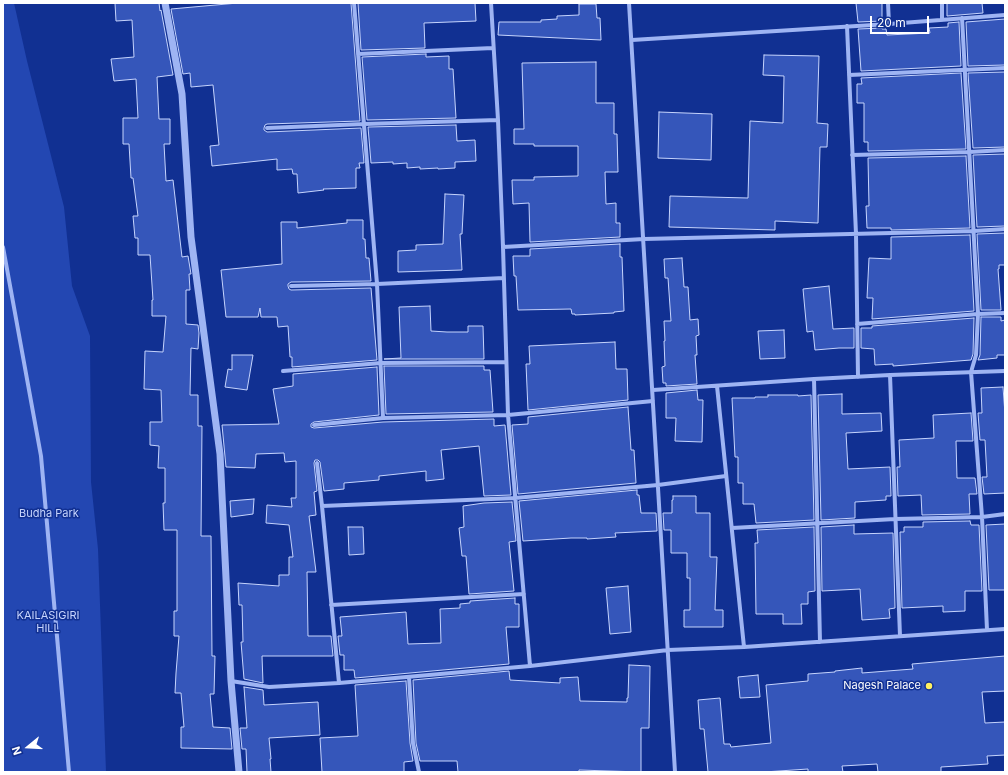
<!DOCTYPE html>
<html>
<head>
<meta charset="utf-8">
<style>
	body { margin:0 }
	#map { position:relative; width:1008px; height:775px; overflow:hidden; background:#113092; font-family:Inter,sans-serif }
	canvas { display:block }
	.frame { position:absolute; inset:0; border:4px solid #fff; pointer-events:none }
	.north { position:absolute; left:8px; top:727px; width:40px; height:40px; -webkit-text-stroke:3px #113092; paint-order:stroke; rotate:252deg; font-size:11px; font-weight:700; line-height:16px; text-align:center; color:#fff }
	.north::after { content:''; display:block; margin:auto; width:14px; height:18px; background:#fff; clip-path:polygon(50% 0,100% 100%,50% 72%,0 100%) }
	.scale { position:absolute; left:870px; top:16px; width:59px; height:18px; box-sizing:border-box; border:2px solid #fff; border-top:0; padding-left:5px; font-size:12px; line-height:14px; white-space:nowrap; color:#fff; -webkit-text-stroke:3px #113092; paint-order:stroke }
</style>
</head>
<body>
<div id="map">
<canvas width="1008" height="775"></canvas>
<div class="frame"></div>
<div class="north">N</div>
<div class="scale">20 m</div>
</div>
<script>
const ctx = document.querySelector('canvas').getContext('2d');
ctx.lineJoin = 'round';
function paint(path, color) { ctx.fillStyle = color; ctx.fill(path, 'evenodd'); }
const poly = rows => new Path2D(rows.map(r => 'M' + r).join(''));
function stroke(path, color, width, dash) { ctx.strokeStyle = color; ctx.lineWidth = width; ctx.lineCap = dash ? 'butt' : 'round'; ctx.setLineDash(dash || []); ctx.stroke(path); }
function drawText(font, color, halo, rows, align = 'center') {
  ctx.font = font + ' Inter,sans-serif'; ctx.lineWidth = 3; ctx.setLineDash([]); ctx.textBaseline = 'middle'; ctx.strokeStyle = halo; ctx.fillStyle = color; for (const [text, x, y, turn = 0] of rows) {
    ctx.save(); ctx.translate(x, y); ctx.rotate((+turn || 0) * Math.PI / 180); ctx.textAlign = isNaN(turn) ? turn : align; if (halo) ctx.strokeText(text, 0, 0); ctx.fillText(text, 0, 0); ctx.restore();
  }
}
const green = poly([
	[3,3,14,3,27,61,64,207,72,286,90,336,91,482,98,549,106,772,3,772]
]);
const building = poly([
	[115,3,159,3,160,11,161,10,173,75,157,77,159,119,170,119,170,144,164,144,166,181,173,180,182,257,188,256,191,274,189,274,190,290,186,290,186,324,198,325,199,333,198,349,191,348,190,395,198,395,198,426,202,426,201,536,211,536,212,656,215,656,214,694,210,694,213,727,230,728,232,749,181,748,181,727,184,727,181,693,175,693,176,673,179,636,174,636,174,611,177,611,177,530,164,530,163,503,165,503,165,468,158,468,159,446,150,445,150,422,162,422,161,390,144,389,145,351,163,352,166,316,152,316,152,300,153,300,150,255,138,255,138,238,135,238,133,216,138,216,133,178,131,178,129,144,123,144,123,118,138,118,136,79,114,81,111,59,134,57,132,20,116,21,115,3],
	[238,3,351,3,360,121,267,124,265,125,264,128,264,130,267,132,361,128,364,163,359,163,360,168,356,168,356,188,323,189,324,190,298,193,297,174,293,174,292,169,277,170,277,159,212,166,210,146,219,145,213,85,191,87,190,73,183,74,171,9,238,3],
	[358,3,475,3,476,21,424,23,425,48,361,50,358,3],
	[856,3,882,3,882,21,858,22,856,3],
	[947,3,982,3,983,13,947,16,947,3],
	[579,4,596,4,597,18,600,18,601,40,498,35,499,22,541,22,541,20,557,19,557,16,579,15,579,4],
	[1005,19,1005,65,968,66,966,22,1005,19],
	[959,22,961,66,861,71,858,29,882,28,882,29,886,29,887,35,930,33,929,28,948,27,948,23,959,22],
	[426,54,426,57,449,56,449,69,453,69,456,118,367,120,362,57,426,54],
	[764,55,819,56,817,123,828,124,827,147,820,147,818,223,775,221,775,230,669,227,670,196,748,198,750,121,783,123,784,76,763,75,764,55],
	[596,62,596,103,614,103,614,134,617,134,618,172,605,172,606,204,616,203,616,223,620,223,620,237,530,242,529,203,513,204,512,180,534,180,534,177,578,176,578,146,534,146,534,144,514,144,514,129,524,129,522,63,596,62],
	[1005,72,1005,147,973,148,968,73,1005,72],
	[961,73,966,149,868,151,868,142,864,142,864,103,857,103,857,84,862,84,861,78,961,73],
	[659,112,712,114,711,160,658,158,659,112],
	[456,125,457,141,475,140,476,161,455,162,455,168,438,169,438,168,420,169,420,167,407,168,407,163,393,164,393,162,371,163,368,127,456,125],
	[1005,154,1005,226,977,227,973,155,1005,154],
	[966,156,970,228,891,230,891,228,867,228,866,206,869,206,868,158,966,156],
	[445,194,464,195,462,234,460,234,462,270,398,272,398,251,416,250,416,245,443,244,445,194],
	[347,220,363,220,363,239,365,239,366,258,369,258,371,281,291,282,288,284,288,286,289,289,291,290,371,288,377,360,292,367,292,357,290,357,288,326,278,327,277,317,261,317,260,308,258,317,226,317,221,270,282,264,281,222,297,222,297,228,347,223,347,220],
	[1005,233,1005,265,999,265,999,269,998,269,1001,310,981,310,977,234,1005,233],
	[970,235,974,311,872,319,873,298,867,298,869,258,891,259,891,237,970,235],
	[620,244,620,257,622,257,624,311,614,312,614,313,575,315,575,314,572,314,571,309,518,310,516,276,514,276,513,256,530,256,530,249,620,244],
	[682,258,684,287,688,287,690,320,698,319,699,335,696,336,697,355,695,355,697,384,666,386,666,383,663,383,662,367,665,366,664,341,665,341,664,321,671,321,668,278,665,278,664,259,682,258],
	[829,286,833,329,854,328,854,348,839,348,815,350,813,331,807,332,803,289,829,286],
	[430,306,431,331,447,332,468,332,468,326,483,326,484,359,384,359,401,358,399,307,430,306],
	[981,317,1001,317,1001,321,1005,320,1005,355,997,355,997,358,978,360,980,355,981,317],
	[974,318,973,354,971,360,893,366,893,364,875,365,874,349,861,348,861,328,872,328,872,326,974,318],
	[784,330,785,358,760,359,758,331,784,330],
	[615,342,616,369,627,369,628,400,528,410,526,364,530,364,529,346,615,342],
	[232,355,253,355,247,390,225,387,228,369,232,370,232,355],
	[384,366,484,366,484,370,490,370,493,412,386,414,384,366],
	[377,367,379,415,314,422,311,424,311,427,314,428,383,422,494,419,494,426,505,425,511,495,484,496,479,446,441,450,444,479,426,481,426,471,379,476,379,480,344,483,344,489,324,491,320,462,318,460,315,460,314,463,317,491,314,492,316,515,309,516,316,572,307,572,308,636,331,636,333,656,262,656,263,683,244,679,241,642,243,642,242,605,239,605,238,583,279,586,279,575,289,575,289,557,293,557,289,525,266,523,267,505,292,507,291,498,296,498,296,461,285,462,284,453,256,454,255,468,226,467,222,425,279,424,273,389,293,386,293,374,377,367],
	[1003,387,1005,414,1005,493,984,494,982,477,987,477,985,440,980,440,978,413,982,413,981,388,1003,387],
	[697,390,698,400,703,400,702,442,675,441,676,418,666,418,666,393,697,390],
	[842,394,842,414,881,413,882,431,846,433,848,469,890,467,891,496,886,496,886,500,855,502,855,518,821,520,818,395,842,394],
	[768,395,798,395,798,396,811,395,814,520,756,523,754,504,743,504,743,483,738,483,738,457,735,457,732,398,755,398,755,397,768,397,768,395],
	[628,407,631,450,634,450,636,483,518,494,512,425,528,424,528,417,628,407],
	[971,413,973,441,956,441,957,478,975,478,977,494,969,494,970,514,922,515,921,495,898,496,897,467,900,467,899,440,934,438,933,415,971,413],
	[637,490,637,495,639,495,641,513,656,513,657,531,615,533,616,537,587,539,587,538,571,538,523,541,519,501,637,490],
	[673,496,696,496,696,513,710,513,710,557,717,557,715,610,723,610,723,627,684,627,684,610,690,610,690,578,687,578,687,553,671,553,671,530,664,530,663,513,672,513,672,500,673,500,673,496],
	[254,499,253,514,231,517,230,501,254,499],
	[512,502,516,541,509,542,514,591,469,594,466,556,462,556,459,528,464,527,463,506,484,503,512,502],
	[970,521,971,525,979,525,982,591,965,591,965,611,943,612,943,606,902,608,900,532,904,532,904,527,923,527,923,522,970,521],
	[1005,524,1005,590,989,590,986,525,1005,524],
	[854,525,854,534,893,533,895,608,889,609,890,618,862,620,860,589,822,591,821,527,854,525],
	[348,527,363,527,364,554,349,555,348,527],
	[814,527,815,591,808,592,808,604,801,604,802,624,783,624,783,614,756,614,755,543,758,543,757,530,814,527],
	[628,586,631,632,610,634,606,588,628,586],
	[515,598,515,604,519,604,519,627,506,627,509,664,355,678,354,670,344,670,344,655,340,655,338,636,342,636,340,617,406,612,408,644,441,643,440,609,460,608,460,604,470,603,470,601,515,598],
	[1005,656,1005,691,982,692,985,723,1005,722,1005,755,987,756,988,764,941,767,941,772,878,772,877,764,842,766,843,772,808,772,808,769,764,772,708,772,704,729,700,729,698,700,720,698,724,744,730,744,731,747,771,743,766,685,808,681,808,674,835,672,835,671,862,668,862,673,913,669,912,664,1005,656],
	[629,665,650,666,649,728,641,728,641,772,579,770,579,772,458,772,457,761,420,761,416,743,413,680,509,671,510,680,560,683,560,678,578,677,580,701,627,702,627,698,628,698,629,665],
	[758,675,760,697,740,698,738,677,758,675],
	[406,681,410,743,413,761,404,762,404,772,322,772,320,738,358,736,355,685,406,681],
	[244,687,263,690,264,705,318,702,320,735,269,738,271,759,270,759,271,772,247,772,246,749,242,749,240,728,247,728,244,687]
]);
const minor = poly([
	[354,3,377,284,383,418],
	[491,3,498,120,503,247,508,415,530,666],
	[629,3,675,772],
	[888,3,889,24],
	[942,3,942,19],
	[962,18,978,314,976,355,971,372,982,517,987,630],
	[847,26,856,234,858,377],
	[632,40,889,24,1005,15],
	[358,54,493,48],
	[849,75,1005,68],
	[267,128,364,124,498,120],
	[852,155,969,152,1005,150],
	[3,247,41,456,69,772],
	[503,247,644,239,974,231,1005,229],
	[291,286,377,284,504,278],
	[857,324,978,314,1005,313],
	[283,371,381,363,506,362],
	[890,375,900,636],
	[717,386,744,647],
	[653,390,814,379],
	[314,425,383,418,508,415,653,401],
	[317,463,322,506,339,683],
	[322,506,515,498,658,485,726,476],
	[732,528,895,519,982,517,1005,514],
	[331,605,524,594],
	[820,642,814,379,890,375,1005,371],
	[409,677,413,743,419,772],
	[231,681,269,687,339,683,530,666,668,650,744,647,1005,629]
]);
const tertiary = poly([
	[165,3,182,94,191,237,220,454,231,681,239,772]
]);
const markers = [
	[929,686,4,"#fff060"]
];
const parkNames = [
	["Budha Park",49,514],
	["KAILASIGIRI",48,616],
	["HILL",48,629]
];
const poiNames = [
	["Nagesh Palace",921,686]
];
paint(green, '#2347b2');
paint(building, '#3556ba');
stroke(building, '#c6d4fd', 1);
stroke(minor, '#9eb4f3', 4);
stroke(tertiary, '#9eb4f3', 7);
for (const [x, y, r, color] of markers) { const dot = new Path2D(); dot.arc(x, y, r, 0, 2 * Math.PI); ctx.fillStyle = color; ctx.fill(dot); stroke(dot, '#113092', 1.5); }
drawText('11px', '#c6d4fd', '#113092', parkNames);
drawText('11px', '#fff', '#113092', poiNames, 'right');
</script>
</body>
</html>
